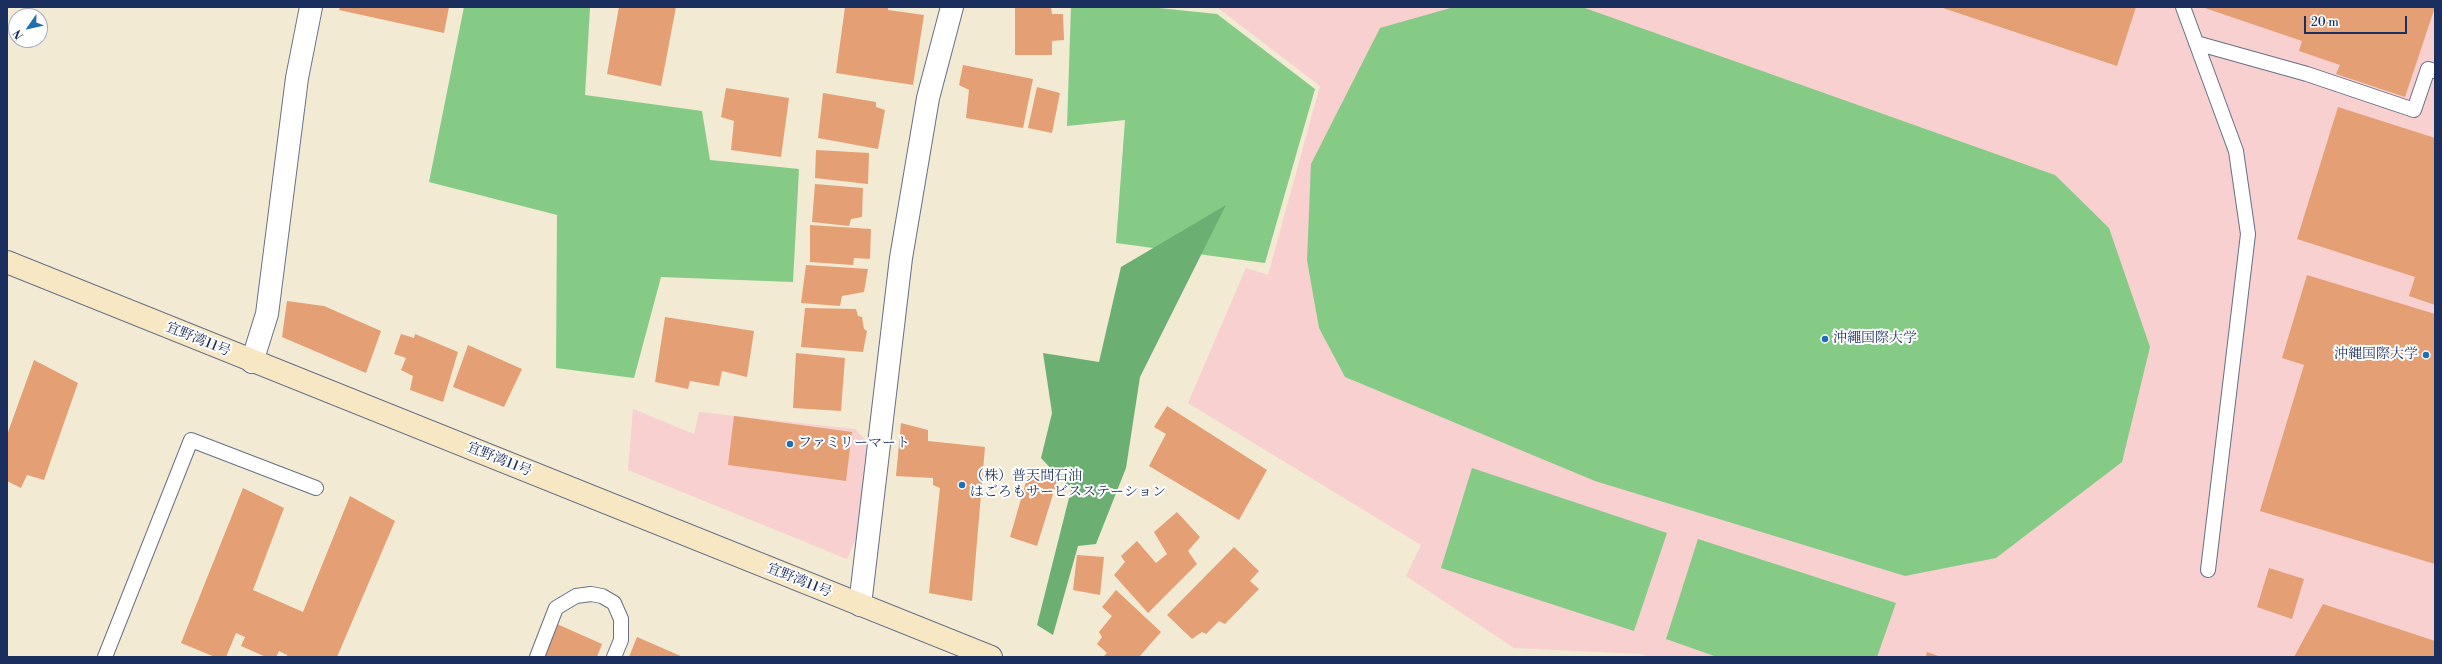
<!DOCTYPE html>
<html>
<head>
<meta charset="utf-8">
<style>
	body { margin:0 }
	#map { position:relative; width:2442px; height:664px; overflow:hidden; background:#f2ead3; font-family:"Libre Bodoni",serif }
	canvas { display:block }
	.frame { position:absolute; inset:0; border:8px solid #1b2f5e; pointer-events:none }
	.north { position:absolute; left:8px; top:8px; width:40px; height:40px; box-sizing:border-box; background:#fff; border:1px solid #a4acbf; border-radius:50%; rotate:236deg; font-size:11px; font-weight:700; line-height:16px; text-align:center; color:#1b2f5e }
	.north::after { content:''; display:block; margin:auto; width:14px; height:18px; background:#1f6fb2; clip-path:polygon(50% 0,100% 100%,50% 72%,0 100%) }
	.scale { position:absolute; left:2304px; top:16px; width:103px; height:18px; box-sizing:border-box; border:2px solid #1b2f5e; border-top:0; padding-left:5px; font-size:12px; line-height:14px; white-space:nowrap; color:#1b2f5e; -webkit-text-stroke:3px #fff; paint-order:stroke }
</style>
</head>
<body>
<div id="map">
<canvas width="2442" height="664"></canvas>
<div class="frame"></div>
<div class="north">N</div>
<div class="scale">20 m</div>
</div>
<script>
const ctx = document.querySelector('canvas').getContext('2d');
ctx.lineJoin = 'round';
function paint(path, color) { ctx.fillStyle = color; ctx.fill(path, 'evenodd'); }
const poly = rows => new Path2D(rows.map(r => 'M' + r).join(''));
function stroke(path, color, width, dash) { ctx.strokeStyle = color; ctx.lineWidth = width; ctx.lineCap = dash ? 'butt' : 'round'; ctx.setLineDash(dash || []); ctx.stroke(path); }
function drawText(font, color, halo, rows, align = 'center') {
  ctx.font = font + ' "Libre Bodoni","Noto Serif JP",serif'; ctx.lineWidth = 4; ctx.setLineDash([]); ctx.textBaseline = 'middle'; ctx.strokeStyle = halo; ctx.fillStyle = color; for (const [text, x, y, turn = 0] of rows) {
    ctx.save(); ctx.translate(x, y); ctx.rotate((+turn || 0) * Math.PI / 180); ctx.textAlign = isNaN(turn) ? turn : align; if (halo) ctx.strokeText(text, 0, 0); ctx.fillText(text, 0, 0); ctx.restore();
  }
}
const built = poly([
	[1207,7,2435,7,2435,657,1648,657,1642,654,1514,648,1406,576,1421,545,1188,403,1246,268,1268,275,1320,86,1218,8],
	[633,409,694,434,699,412,855,429,868,442,856,538,847,559,628,470]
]);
const green = poly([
	[464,7,590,8,585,95,702,111,710,160,799,169,793,282,661,277,634,378,556,368,557,215,429,182],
	[1071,7,1149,7,1217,14,1315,89,1265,263,1116,243,1125,120,1067,126],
	[1454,7,1582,7,2055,175,2109,228,2150,347,2122,462,1996,558,1905,576,1595,481,1345,377,1319,328,1307,260,1311,164,1380,28],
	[1472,468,1667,533,1634,631,1441,568],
	[1698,539,1896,603,1877,657,1717,657,1666,639]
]);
const forest = poly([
	[1226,205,1140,377,1126,468,1096,544,1078,546,1053,635,1037,625,1071,490,1041,458,1052,413,1043,353,1099,362,1121,267]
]);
const building = poly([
	[340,7,449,7,444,33,339,10],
	[619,7,676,7,661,86,607,74],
	[845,7,888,7,888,10,924,15,913,85,836,73],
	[1015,7,1051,7,1052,14,1063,14,1064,40,1052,41,1052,55,1015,55],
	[1940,7,2136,7,2117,66],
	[2202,7,2435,7,2405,97,2336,74,2340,65,2299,51,2302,41],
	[963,65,1033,79,1023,128,966,118,969,90,959,85],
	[1037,87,1060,93,1052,133,1028,128],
	[726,88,789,98,781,157,731,150,734,121,721,117],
	[823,93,876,102,876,107,885,110,878,149,818,138],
	[2338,107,2435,138,2435,305,2409,296,2415,277,2297,239],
	[816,150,869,153,868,184,815,178],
	[815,184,863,188,862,217,851,219,849,226,812,222],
	[810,225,871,229,870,259,854,258,853,265,810,262],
	[806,265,868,269,864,292,842,296,840,306,801,303],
	[2307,275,2435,314,2435,564,2260,511,2304,365,2282,358],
	[287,301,324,306,381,331,366,373,282,337],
	[805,308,856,309,858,316,862,317,864,329,867,331,863,352,801,347],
	[665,317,754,331,747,377,722,371,719,386,690,381,688,389,655,382],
	[401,334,414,338,415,334,458,352,443,402,410,390,413,376,401,370,406,358,394,354],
	[468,345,522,369,504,407,453,387],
	[796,353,845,358,841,411,793,408],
	[34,360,78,383,44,480,27,475,21,488,7,481,7,435],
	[1167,406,1267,470,1239,520,1149,466,1166,434,1154,427],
	[734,416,852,432,846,481,728,465],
	[901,423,928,430,928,441,985,447,972,601,929,593,940,488,933,485,933,478,896,476],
	[1030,468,1058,478,1037,546,1010,537],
	[243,488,284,508,253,590,303,612,350,496,395,521,337,657,287,657,287,655,279,651,276,657,266,657,241,646,245,637,236,633,226,657,215,657,181,643],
	[1177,512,1200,537,1188,551,1197,564,1148,613,1114,575,1125,562,1121,556,1137,541,1156,563,1167,554,1154,532],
	[1234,547,1259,571,1250,581,1259,589,1225,624,1219,621,1206,634,1202,632,1192,639,1167,615],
	[1077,555,1104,557,1100,595,1073,590],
	[2269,568,2304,579,2292,619,2257,607],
	[1116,590,1161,632,1139,657,1103,657,1107,653,1097,644,1102,637,1099,632,1112,616,1102,607],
	[2323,604,2435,641,2435,657,2294,657],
	[557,624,602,644,597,657,545,657],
	[637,637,683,657,629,657],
	[1927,652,1941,657,1926,657]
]);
const lane = poly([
	[2183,7,2236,151,2248,234,2208,570],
	[2196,43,2307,74,2414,110,2428,69,2435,71],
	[105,657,191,440,316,488],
	[537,657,556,608,576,596,591,594,602,596,614,603,621,619,621,640,614,657]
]);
const street = poly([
	[252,362,267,314,297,78,311,7],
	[860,605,901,258,928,98,952,7]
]);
const secondary = poly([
	[7,262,991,657]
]);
const markers = [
	[1825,339,4,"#1f6fb2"],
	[2426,355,4,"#1f6fb2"],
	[790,444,4,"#1f6fb2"],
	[962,485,4,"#1f6fb2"]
];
const poiNames = [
	["沖繩国際大学",1833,339],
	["沖縄国際大学",2418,355,"right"],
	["ファミリーマート",798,444],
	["（株）普天間石油",970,477],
	["はごろもサービスステーション",970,493]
];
const streetNames = [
	["宜野湾11号",198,340,22],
	["宜野湾11号",499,460,22],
	["宜野湾11号",799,581,22]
];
paint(built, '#f7d0cf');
paint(green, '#85cb86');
paint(forest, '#6caf73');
paint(building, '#e49f75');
stroke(lane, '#667087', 16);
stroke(street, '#667087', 24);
stroke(secondary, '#667087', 24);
stroke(lane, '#fff', 14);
stroke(street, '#fff', 22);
stroke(secondary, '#f7e8c3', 22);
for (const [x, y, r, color] of markers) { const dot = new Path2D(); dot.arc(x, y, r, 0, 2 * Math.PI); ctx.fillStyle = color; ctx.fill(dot); stroke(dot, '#fff', 1.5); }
drawText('14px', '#1b2f5e', '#fff', poiNames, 'left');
drawText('14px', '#1b2f5e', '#fff', streetNames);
</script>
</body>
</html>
